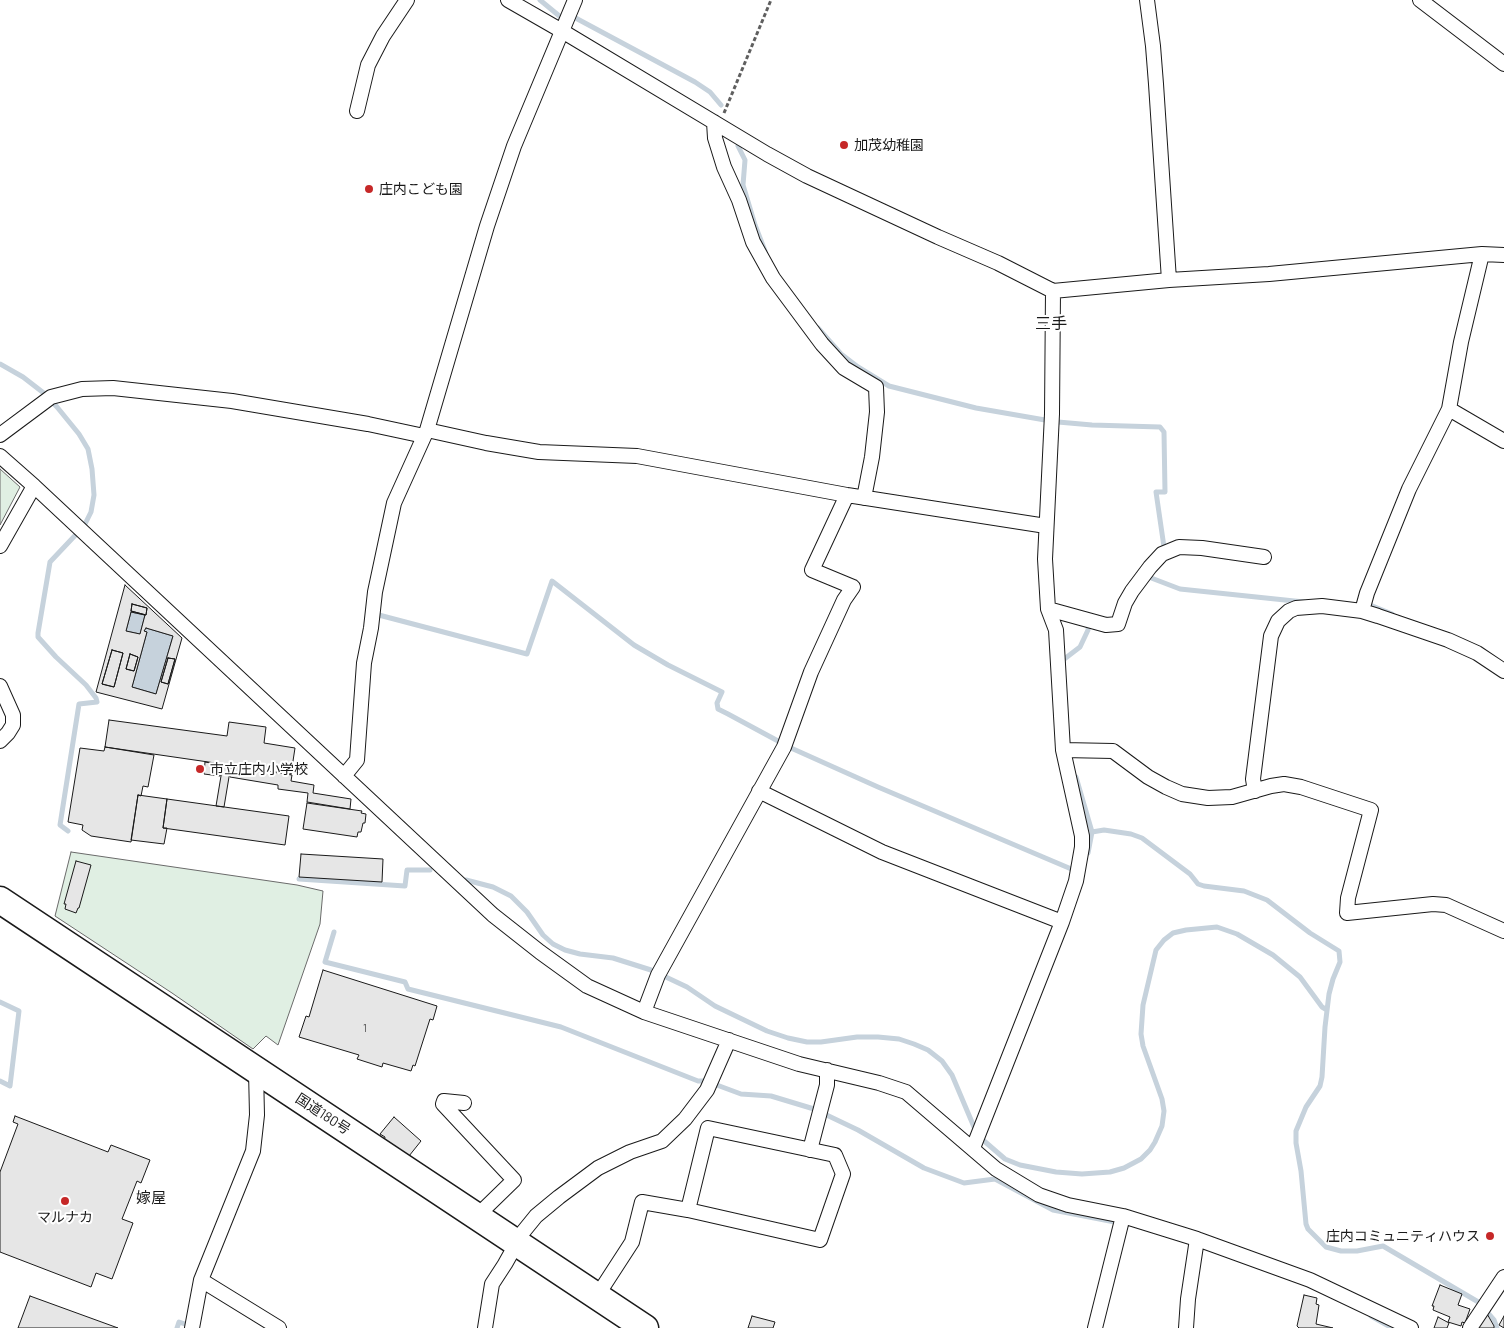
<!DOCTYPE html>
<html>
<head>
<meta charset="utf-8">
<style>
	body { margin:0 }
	canvas { display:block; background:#fff }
</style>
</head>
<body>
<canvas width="1504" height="1328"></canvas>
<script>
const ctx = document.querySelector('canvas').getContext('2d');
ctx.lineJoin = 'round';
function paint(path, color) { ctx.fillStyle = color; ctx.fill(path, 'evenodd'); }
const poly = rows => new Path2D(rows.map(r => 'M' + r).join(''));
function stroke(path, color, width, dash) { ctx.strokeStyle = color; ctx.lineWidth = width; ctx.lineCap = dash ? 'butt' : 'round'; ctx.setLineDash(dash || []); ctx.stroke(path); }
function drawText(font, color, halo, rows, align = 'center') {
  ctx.font = font + ' Barlow,"Noto Sans JP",sans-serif'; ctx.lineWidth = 4; ctx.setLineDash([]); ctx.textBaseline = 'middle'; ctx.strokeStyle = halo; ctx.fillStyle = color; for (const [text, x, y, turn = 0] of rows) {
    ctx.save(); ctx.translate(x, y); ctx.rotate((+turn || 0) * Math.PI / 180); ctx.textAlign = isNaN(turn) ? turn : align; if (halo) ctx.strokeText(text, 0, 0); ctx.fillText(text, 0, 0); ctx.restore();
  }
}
const green = poly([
	[0,469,20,487,0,525,0,469],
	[71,852,297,885,323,891,320,924,278,1045,266,1036,253,1049,172,993,55,916,71,852]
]);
const water = poly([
	[131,612,145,615,140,634,126,631,131,612],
	[146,628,173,636,156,694,132,687,147,632,144,631,146,628]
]);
const stream = poly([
	[540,0,563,19],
	[570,15,695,82,710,92,721,105],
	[738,146,745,160,743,185,755,225,765,251],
	[818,328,841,354,858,367,889,386,976,408,1045,420],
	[0,364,23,377,45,394,57,407,79,434,88,449,92,469,94,495,91,512,84,526,50,562,38,633,38,637,56,657,86,685,96,698,97,702,79,704,60,825,68,831],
	[1058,422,1092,425,1160,427,1164,432,1165,492,1156,492,1164,547,1162,550],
	[1146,576,1180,589,1304,602],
	[1365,606,1370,605,1392,614],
	[375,614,527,654,552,581,634,645,668,665,722,692,717,703,718,709,728,714,791,748,878,787,1076,871],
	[1063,665,1063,660,1080,647,1088,630,1089,621],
	[1076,777,1092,832],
	[1088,853,1092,832,1104,830,1131,834,1142,838,1190,874,1198,884,1204,886,1244,891,1267,900,1310,933,1339,951,1340,962,1333,979,1329,994,1325,1027,1322,1077,1320,1086,1306,1107,1296,1131,1296,1143,1301,1171,1306,1224,1308,1229,1326,1247,1341,1251,1357,1251,1383,1246,1480,1303],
	[299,879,405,886,407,870,430,870],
	[466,880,493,887,511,896,527,912,543,935,553,944,565,950,580,954,613,958,651,970,687,987,715,1006,767,1031,788,1038,807,1042,821,1042,857,1037,878,1037,899,1039,914,1044,928,1050,942,1061,952,1075,974,1127,983,1140,1005,1159,1020,1165,1056,1172,1082,1174,1110,1172,1124,1168,1141,1159,1150,1150,1155,1142,1162,1126,1164,1111,1162,1099,1143,1046,1141,1034,1143,1005,1156,950,1164,940,1173,933,1186,930,1217,927,1237,934,1273,955,1300,977,1322,1007,1327,1010],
	[334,932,325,962,405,982,408,989,561,1027,698,1081,706,1081,741,1094,771,1096,814,1109,858,1130,924,1168,964,1183,995,1179,1053,1210,1120,1223],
	[0,1002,19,1011,10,1086,0,1081],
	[1487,1312,1494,1320,1497,1328],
	[1371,1316,1392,1328],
	[177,1328,179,1322,191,1326]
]);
const building = poly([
	[125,585,182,638,162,709,96,692,125,585],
	[132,604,147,608,146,615,131,611,132,604],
	[131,612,145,615,140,634,126,631,131,612],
	[146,628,173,636,156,694,132,687,147,632,144,631,146,628],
	[112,650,123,653,114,687,102,684,112,650],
	[130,654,138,657,134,671,126,669,130,654],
	[168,658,175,659,168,684,161,682,168,658],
	[132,604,147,608,146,615,131,611,132,604],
	[112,650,123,653,114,687,102,684,112,650],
	[130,654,138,657,134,671,126,669,130,654],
	[168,658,175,659,168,684,161,682,168,658],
	[109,720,227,736,229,722,266,727,264,743,295,748,291,774,105,747,109,720],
	[105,747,154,755,148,787,143,786,141,796,138,795,131,842,91,836,82,830,83,825,68,822,80,748,104,751,105,747],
	[205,762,222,765,220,776,204,774,205,762],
	[223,764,231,765,224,807,216,806,223,764],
	[232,766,292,775,291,781,314,785,313,793,351,799,350,809,307,802,308,793,278,789,278,785,230,777,232,766],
	[138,795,167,799,163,828,167,828,164,844,131,840,138,795],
	[167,799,289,816,285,845,163,828,167,799],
	[307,803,362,811,361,813,366,814,365,823,363,823,361,832,358,832,357,837,303,829,307,803],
	[301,854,383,859,382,882,299,877,301,854],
	[76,861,91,865,79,908,78,908,76,913,65,909,66,904,64,904,76,861],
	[323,970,437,1006,433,1020,430,1019,415,1066,413,1065,411,1071,383,1063,382,1067,357,1059,359,1055,299,1037,306,1016,309,1017,323,970],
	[15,1116,108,1152,111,1145,150,1160,141,1183,137,1181,122,1219,133,1223,112,1279,96,1273,91,1287,0,1252,0,1172,18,1124,13,1122,15,1116],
	[394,1117,421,1141,409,1156,403,1152,401,1154,384,1141,385,1137,380,1134,394,1117],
	[1440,1285,1462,1294,1458,1305,1470,1309,1465,1323,1462,1322,1461,1326,1448,1322,1450,1317,1433,1310,1434,1306,1432,1306,1440,1285],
	[1304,1295,1317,1298,1316,1304,1319,1305,1316,1324,1333,1328,1299,1328,1297,1326,1304,1295],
	[30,1296,118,1328,18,1328,30,1296],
	[1486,1312,1494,1326,1494,1328,1478,1328,1486,1312],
	[752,1316,775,1322,773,1328,748,1328,752,1316],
	[1504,1316,1504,1328,1499,1325,1504,1316],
	[1438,1317,1449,1323,1447,1328,1434,1328,1438,1317]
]);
const path = poly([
	[724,113,771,0]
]);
const street = poly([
	[508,0,562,31,767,154,807,176,938,237,998,263,1053,291,1169,280,1269,274,1482,254,1504,255],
	[1147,0,1153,46,1156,84,1169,280],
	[1420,0,1504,64],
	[357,111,368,65,383,36,407,0],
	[714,122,715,138,724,167,739,200,753,242,773,278,822,344,844,368,876,387,877,412,872,457,864,498],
	[1449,409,1504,441],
	[427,430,486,443,539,452,637,456,847,495,1046,526],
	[0,435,51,397,82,389,113,388,232,401,368,424,424,436],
	[0,456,34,486,493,915,540,952,587,986,644,1012,799,1064,879,1083,906,1092,996,1169,1039,1195,1068,1205,1123,1216,1197,1239,1310,1280,1411,1328],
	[0,546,34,486],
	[1048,609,1106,625,1118,624,1125,603,1132,591,1150,567,1162,554,1179,547,1202,548,1264,557],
	[1362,611,1367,593,1409,489,1449,409,1461,342,1482,254],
	[0,686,13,715,13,725,8,733,0,741],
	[1063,750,1113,751,1148,777,1166,787,1182,794,1208,798,1232,797,1271,786,1284,784,1301,787,1371,810,1348,898,1347,913,1433,904,1446,905,1504,931],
	[344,776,357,760,364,663,371,628,375,592,394,503,427,430,487,226,514,146,575,0],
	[759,791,882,852,1062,922],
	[1255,791,1253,779,1271,636,1278,621,1289,611,1296,608,1322,606,1362,611,1378,616,1448,640,1477,653,1504,671],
	[644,1012,658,975,784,747,811,672,844,600,853,587,812,570,847,495],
	[464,1103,444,1101,443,1104,514,1180,477,1216],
	[973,1148,1062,922,1076,881,1082,847,1082,836,1063,750,1056,630,1048,609,1045,559,1052,414,1053,291],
	[810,1150,827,1085,827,1070],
	[201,1280,279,1328],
	[597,1296,632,1242,642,1202,688,1210,820,1240,843,1174,835,1155,708,1128,688,1210],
	[192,1328,201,1280,253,1151,257,1115,256,1071],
	[485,1328,492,1284,505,1264,523,1232,536,1216,559,1197,598,1168,630,1152,662,1141,685,1119,707,1090,729,1040],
	[1095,1328,1123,1216],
	[1186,1328,1188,1299,1197,1239],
	[1470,1328,1504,1277]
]);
const highway = poly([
	[0,900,645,1328]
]);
const markers = [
	[844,145,5,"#c62828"],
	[369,189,5,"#c62828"],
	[200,769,5,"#c62828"],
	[65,1201,5,"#c62828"],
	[1490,1236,5,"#c62828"]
];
const numberNames = [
	["1",365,1028]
];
const poiNames = [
	["加茂幼稚園",854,145],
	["庄内こども園",379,189],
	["市立庄内小学校",210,769],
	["マルナカ",65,1217,"center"],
	["庄内コミュニティハウス",1480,1236,"right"]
];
const streetNames = [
	["国道180号",323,1114,33]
];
const neighbourhoodNames = [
	["嫁屋",151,1198]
];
const quarterNames = [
	["三手",1051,324]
];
paint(green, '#e0efe3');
stroke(green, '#6a6a6a', 1);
paint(water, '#c6d2dc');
stroke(water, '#6a6a6a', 1);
stroke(stream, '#c6d2dc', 5);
paint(building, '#e6e6e6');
stroke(building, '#1a1a1a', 1);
stroke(street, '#1a1a1a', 16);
stroke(highway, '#1a1a1a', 29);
stroke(path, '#5f5f5f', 3, [4, 2.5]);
stroke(street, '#fff', 14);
stroke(highway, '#fff', 26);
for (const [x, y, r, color] of markers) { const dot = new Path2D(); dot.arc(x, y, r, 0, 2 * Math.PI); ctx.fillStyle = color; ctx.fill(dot); stroke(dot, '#fff', 2); }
drawText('11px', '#4d4d4d', null, numberNames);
drawText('14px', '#1a1a1a', '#fff', poiNames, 'left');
drawText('14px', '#1a1a1a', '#fff', streetNames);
drawText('15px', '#1a1a1a', '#fff', neighbourhoodNames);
drawText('16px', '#1a1a1a', '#fff', quarterNames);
</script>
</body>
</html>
